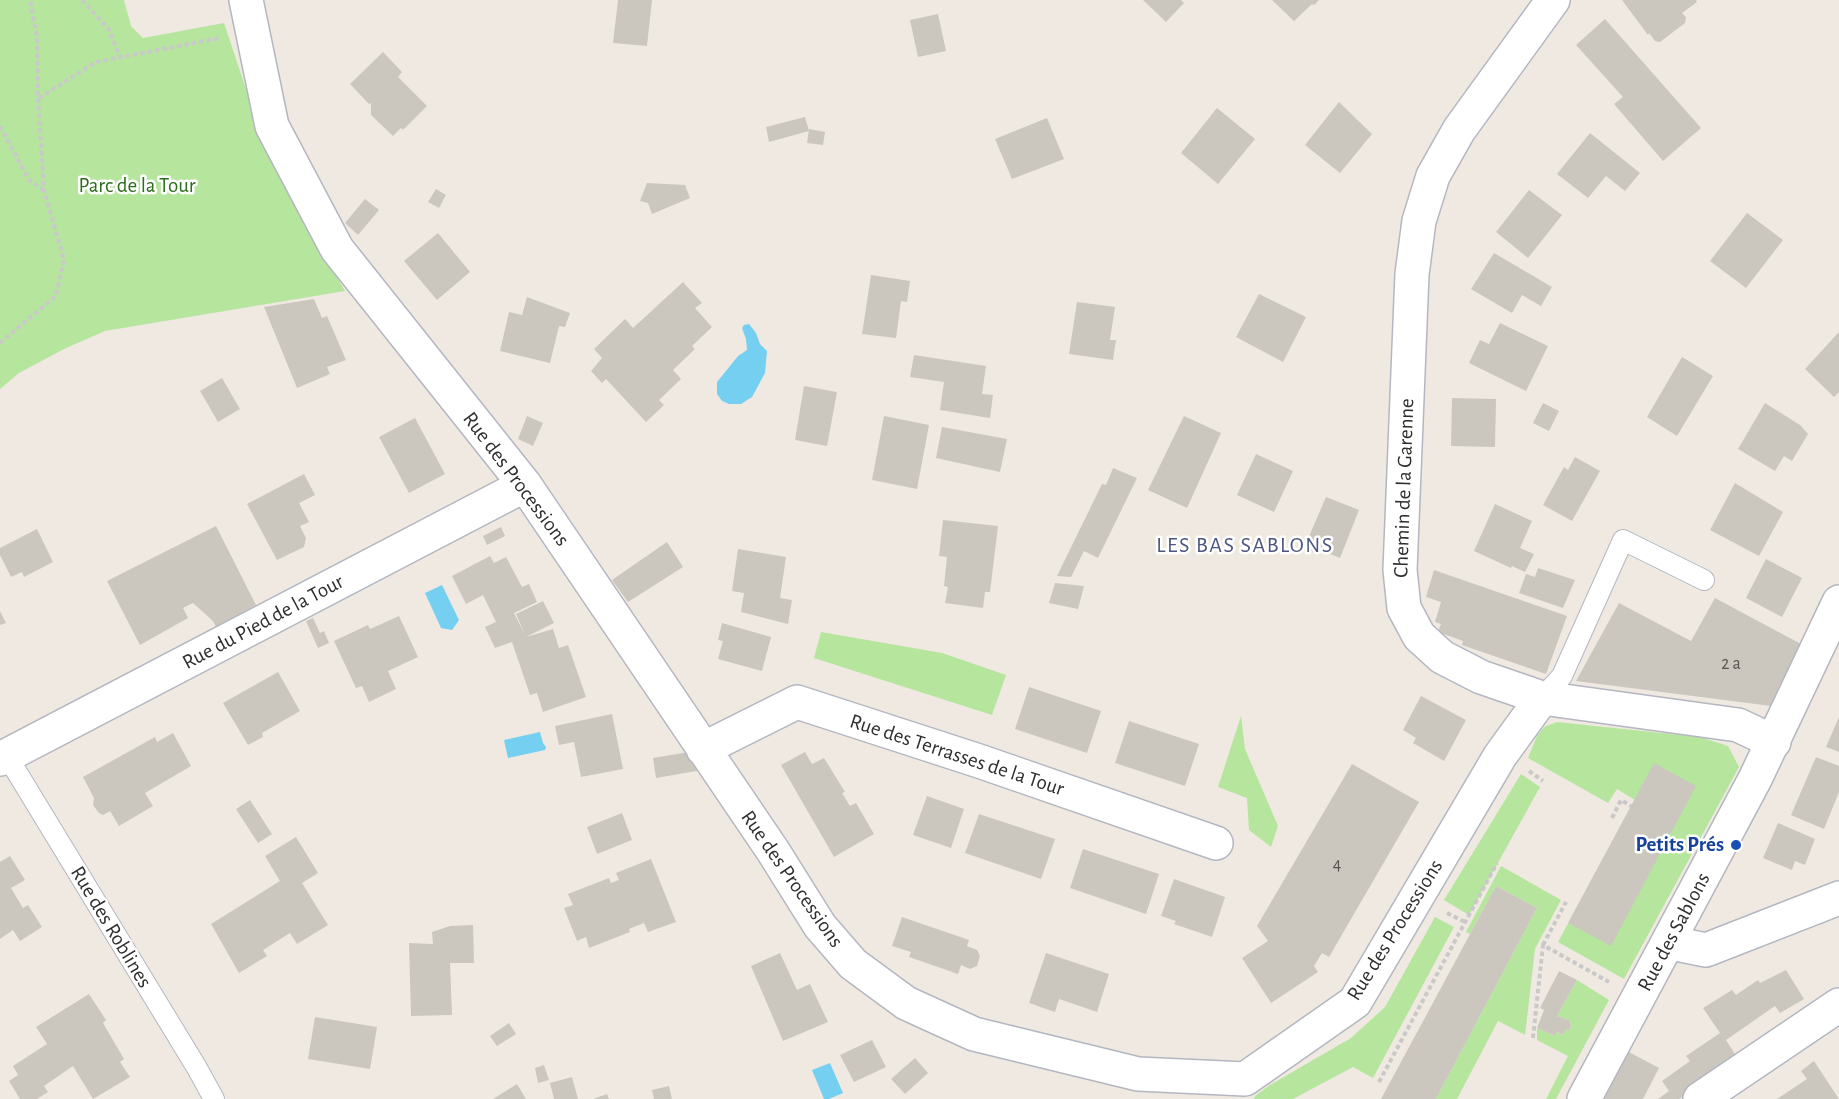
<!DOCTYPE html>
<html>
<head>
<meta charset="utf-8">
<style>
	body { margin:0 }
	canvas { display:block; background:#efe9e1 }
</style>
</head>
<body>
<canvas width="1839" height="1099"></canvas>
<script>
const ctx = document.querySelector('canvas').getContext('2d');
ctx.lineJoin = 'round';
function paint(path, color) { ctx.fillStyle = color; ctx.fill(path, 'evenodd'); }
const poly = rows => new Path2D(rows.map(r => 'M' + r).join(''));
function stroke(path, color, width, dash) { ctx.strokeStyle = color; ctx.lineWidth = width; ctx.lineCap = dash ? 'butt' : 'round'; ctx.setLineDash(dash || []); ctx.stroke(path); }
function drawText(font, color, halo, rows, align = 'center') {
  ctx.font = font + ' "Alegreya Sans",sans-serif'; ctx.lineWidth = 5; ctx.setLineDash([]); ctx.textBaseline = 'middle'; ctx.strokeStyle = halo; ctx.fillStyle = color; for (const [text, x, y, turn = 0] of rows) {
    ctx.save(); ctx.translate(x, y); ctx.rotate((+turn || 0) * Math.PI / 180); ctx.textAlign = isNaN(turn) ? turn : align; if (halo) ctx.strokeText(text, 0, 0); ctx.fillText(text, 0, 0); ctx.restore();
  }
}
const green = poly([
	[0,0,124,0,131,26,143,38,224,23,257,122,290,194,345,291,105,331,64,349,19,373,0,389],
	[821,632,942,653,1006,675,992,715,814,658],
	[1241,716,1245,749,1278,826,1271,847,1249,830,1247,798,1218,787],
	[1557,722,1700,737,1728,746,1739,767,1624,979,1558,942,1635,800,1617,789,1608,803,1528,758,1537,736,1544,727],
	[1521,774,1540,787,1469,915,1444,900],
	[1501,866,1561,900,1535,949,1525,1035,1498,1021,1457,1099,1436,1099,1537,908,1496,886,1470,934,1466,932],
	[1435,917,1454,927,1373,1078,1353,1067,1293,1099,1254,1099,1255,1096,1270,1085,1351,1038,1385,1007],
	[1577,980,1609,1000,1556,1099,1546,1099,1568,1056,1537,1040,1537,1028,1555,1036,1557,1032,1563,1035,1566,1029,1570,1030,1571,1025,1569,1020,1557,1016]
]);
const water = poly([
	[749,324,756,333,760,344,767,351,765,373,752,397,741,404,729,404,722,401,717,394,717,382,738,356,747,350,746,339,742,328,744,325],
	[442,585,459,620,452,630,441,628,425,593],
	[540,732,543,743,546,747,545,750,508,758,504,740],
	[830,1063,843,1093,829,1099,824,1099,812,1070]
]);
const building = poly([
	[618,0,652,0,647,46,613,43],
	[1143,0,1181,0,1184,3,1166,22],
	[1272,0,1319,0,1314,5,1312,4,1294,21],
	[1622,0,1696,0,1697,2,1682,13,1686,17,1685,23,1660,42,1655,41,1649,33,1648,35],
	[938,14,946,51,918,57,910,20],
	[1605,19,1701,128,1663,161,1614,104,1623,97,1576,45],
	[383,52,402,72,398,77,427,106,403,130,401,128,393,136,371,115,371,103,369,104,350,84],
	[1339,102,1372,134,1340,173,1305,145],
	[1217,108,1255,139,1218,184,1181,153],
	[805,117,809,131,769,142,766,127],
	[1047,118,1064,159,1012,179,995,139],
	[809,129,825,132,823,145,807,143],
	[1590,133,1640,173,1625,191,1606,176,1588,198,1557,174],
	[647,183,685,185,690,198,652,214,648,203,640,201],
	[436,189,446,195,439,208,428,202],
	[1529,190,1562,215,1528,258,1496,232],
	[365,199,379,210,358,235,345,223],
	[1747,213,1783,240,1746,288,1710,261],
	[438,233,470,272,437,300,404,261],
	[1494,253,1552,287,1541,306,1522,295,1512,313,1471,289],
	[871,275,910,281,907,302,901,301,896,338,862,334],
	[683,282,702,303,695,308,712,327,692,346,695,349,673,370,681,379,659,400,664,405,646,422,606,379,602,383,591,371,602,358,594,349,625,319,633,328],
	[1259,294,1306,317,1283,362,1236,337],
	[527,297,570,313,565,327,559,326,550,363,500,351,509,312,522,315],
	[314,299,322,318,327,316,346,360,327,367,330,374,297,388,264,307],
	[1077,302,1115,307,1110,340,1116,340,1113,360,1069,354],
	[1500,323,1548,346,1526,391,1469,363,1480,340,1489,344],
	[1839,332,1839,392,1834,397,1805,369],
	[914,355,986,366,982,394,993,395,990,418,940,410,944,382,910,377],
	[1682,357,1713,376,1677,436,1647,417],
	[222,378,240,409,218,422,200,391],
	[804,386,837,392,827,446,795,440],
	[1452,398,1496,399,1495,447,1451,446],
	[1543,403,1559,411,1549,431,1533,423],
	[1765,403,1800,425,1808,434,1792,461,1784,456,1775,471,1738,449],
	[527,416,543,423,533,446,518,439],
	[884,416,929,425,917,489,872,480],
	[1184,416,1221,433,1187,508,1148,490],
	[415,418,445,474,409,493,379,437],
	[942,427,1007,439,1000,472,936,458],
	[1256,454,1293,471,1274,512,1237,495],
	[1575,457,1600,471,1572,521,1543,505,1564,467,1568,470],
	[1113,468,1137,478,1098,558,1084,551,1071,577,1057,576,1102,484,1106,485],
	[304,474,315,495,299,503,309,522,300,526,306,538,304,547,277,560,247,504],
	[1735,483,1783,512,1759,556,1710,530],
	[1326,497,1359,510,1340,558,1321,550,1320,555,1304,548],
	[1495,504,1532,521,1520,548,1534,554,1525,572,1512,566,1511,568,1474,551],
	[943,520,998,526,990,592,985,592,983,608,945,603,948,587,944,586,947,557,939,556],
	[216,526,256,605,216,627,213,621,193,603,183,608,188,618,140,645,107,581],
	[501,527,505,536,487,545,483,536],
	[37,529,53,562,24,577,22,572,11,577,0,555,0,548],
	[667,542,683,567,628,602,612,580],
	[738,549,786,557,780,598,792,600,788,624,741,612,744,593,732,591],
	[490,556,494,563,506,557,522,587,529,584,537,602,514,613,525,635,516,614,543,601,554,623,526,637,553,629,559,648,568,645,586,697,543,712,537,693,530,695,512,642,495,648,485,627,496,622,483,595,466,604,452,576],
	[1766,559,1802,578,1782,617,1746,598],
	[1538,568,1575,580,1563,608,1519,593,1526,574,1535,577],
	[1434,570,1567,616,1546,674,1462,645,1463,641,1438,632,1441,624,1435,622,1441,602,1426,597],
	[1055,583,1084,586,1078,609,1049,603],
	[1715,598,1801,644,1771,706,1576,681,1619,603,1691,641],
	[0,611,6,623,0,625],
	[399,616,418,657,388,671,396,689,369,702,362,686,356,688,334,641,368,625,370,629],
	[313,618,320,633,324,631,329,643,318,648,306,621],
	[722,623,771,637,762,671,718,659,723,641,718,640],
	[278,672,300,711,262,733,263,737,248,745,223,703],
	[1029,687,1101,711,1087,753,1015,729],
	[1421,696,1466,720,1444,761,1413,743,1416,738,1403,730],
	[612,714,623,769,581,777,574,742,559,745,555,726],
	[1839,717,1839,752,1826,747],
	[1129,721,1199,744,1185,786,1115,763],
	[173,733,191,766,145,793,153,806,119,826,110,811,103,815,99,813,93,805,94,798,83,777,155,737,157,742],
	[689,752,702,770,656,778,653,758],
	[805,752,812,764,824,758,845,792,842,793,850,806,856,803,874,834,834,857,781,765],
	[1816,757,1839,766,1839,792,1824,829,1791,815],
	[1654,763,1696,786,1611,946,1568,923],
	[1352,764,1419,802,1329,957,1322,953,1314,966,1318,972,1271,1003,1242,958,1268,941,1257,926],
	[927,796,964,809,951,848,913,835],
	[250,800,272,834,258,843,236,809],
	[622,813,632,840,597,854,587,827],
	[979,814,1055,839,1041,879,965,853],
	[1778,823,1815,839,1805,865,1795,861,1792,870,1763,858],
	[296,837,318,873,302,883,328,925,297,944,290,933,263,950,267,956,239,973,211,924,280,881,265,856],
	[1083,849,1159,874,1146,914,1070,888],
	[10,856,25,880,11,888,23,908,28,905,42,927,20,941,13,930,0,939,0,862],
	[651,859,676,922,648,932,644,923,629,929,630,932,589,948,586,937,577,941,564,908,573,905,568,894,609,878,611,883,619,880,616,873],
	[1174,879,1225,897,1212,937,1174,924,1176,921,1161,916],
	[1496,886,1537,908,1436,1099,1381,1099],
	[902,917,969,940,967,946,977,950,980,956,977,966,970,969,961,965,958,974,909,957,911,952,892,946],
	[473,925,474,963,450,963,452,1015,411,1016,409,943,433,944,432,932,450,926],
	[780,953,797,990,810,984,828,1022,783,1041,751,966],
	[1046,953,1109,974,1097,1012,1059,999,1055,1012,1029,1003],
	[1786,970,1804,999,1780,1013,1775,1006,1726,1040,1738,1059,1679,1099,1658,1099,1669,1091,1662,1081,1690,1061,1686,1056,1720,1033,1703,1008,1732,990,1736,995,1758,980,1760,983],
	[1559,971,1577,980,1557,1016,1569,1020,1571,1025,1570,1030,1566,1029,1563,1035,1557,1032,1555,1036,1537,1028,1544,1010,1540,1008],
	[89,994,106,1020,103,1023,124,1059,120,1062,130,1077,93,1099,73,1066,44,1086,48,1092,37,1099,20,1099,9,1081,18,1075,13,1066,47,1044,36,1027],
	[315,1017,377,1027,370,1069,308,1059],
	[509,1023,516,1034,497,1046,490,1036],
	[872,1040,886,1067,854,1082,840,1055],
	[1627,1051,1659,1068,1643,1099,1602,1099],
	[915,1058,928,1073,905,1094,891,1079],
	[1814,1061,1839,1099,1777,1099,1807,1079,1801,1071],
	[544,1065,549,1080,538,1083,535,1068],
	[572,1077,578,1099,554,1099,550,1083],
	[517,1084,526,1099,493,1099],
	[669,1086,672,1099,654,1099,652,1090],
	[607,1094,609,1099,593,1099]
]);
const path = poly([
	[82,0,108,28,120,57],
	[39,98,96,62,220,38],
	[0,126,29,180,43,190],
	[0,343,56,296,64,260,44,190,38,99,37,37,30,0],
	[1529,771,1543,781],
	[1612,818,1621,800,1631,806],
	[1447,913,1465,922],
	[1543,945,1566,902],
	[1533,1038,1543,945,1609,982],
	[1379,1082,1497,863]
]);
const service = poly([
	[1542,698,1562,676,1623,540,1704,580],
	[7,756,197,1068,214,1099]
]);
const minor = poly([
	[246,0,272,126,337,249,525,485,773,851,820,926,853,964,906,1003,974,1034,1138,1074,1245,1079,1355,1002,1500,756,1542,698],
	[1553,0,1459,130,1433,176,1419,221,1412,274,1400,570,1404,608,1419,636,1442,657,1481,677,1542,698,1738,725,1774,742],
	[703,749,797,702,979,761,1216,843],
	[0,759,525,485],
	[1671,939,1681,945,1706,950,1839,898],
	[1700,1099,1839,1005]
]);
const tertiary = poly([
	[1584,1099,1755,779,1839,602]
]);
const markers = [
	[1736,845,6,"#1a4fb4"]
];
const numberNames = [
	["2 a",1731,664],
	["4",1337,865]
];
const parkNames = [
	["Parc de la Tour",137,186]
];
const streetNames = [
	["Rue des Processions",516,479,53],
	["Chemin de la Garenne",1404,488,-88],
	["Rue du Pied de la Tour",263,622,-28],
	["Rue des Terrasses de la Tour",957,755,18],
	["Rue des Processions",792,879,55],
	["Rue des Roblines",111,927,59],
	["Rue des Processions",1395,930,-58],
	["Rue des Sablons",1674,932,-62]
];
const transitNames = [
	["Petits Prés",1724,845]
];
const neighbourhoodNames = [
	["LES BAS SABLONS",1245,545]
];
paint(green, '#b6e59e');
paint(water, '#75cff0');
paint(building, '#cbc7bf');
stroke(service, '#b4b7c1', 22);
stroke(minor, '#b4b7c1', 36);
stroke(tertiary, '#b4b7c1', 36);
stroke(path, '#c9c9c9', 4, [4.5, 3]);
stroke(service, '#fff', 20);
stroke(minor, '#fff', 33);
stroke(tertiary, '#fff', 33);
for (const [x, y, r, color] of markers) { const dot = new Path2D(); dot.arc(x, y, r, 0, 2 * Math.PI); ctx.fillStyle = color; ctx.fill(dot); stroke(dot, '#fff', 2); }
drawText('18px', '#555452', null, numberNames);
drawText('21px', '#2c6e1b', '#fff', parkNames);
drawText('21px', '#2e2e2e', '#fff', streetNames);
drawText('bold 21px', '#164399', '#fff', transitNames, 'right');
ctx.letterSpacing = '1.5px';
drawText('22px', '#4d5680', '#fff', neighbourhoodNames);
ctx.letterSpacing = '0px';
</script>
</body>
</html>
